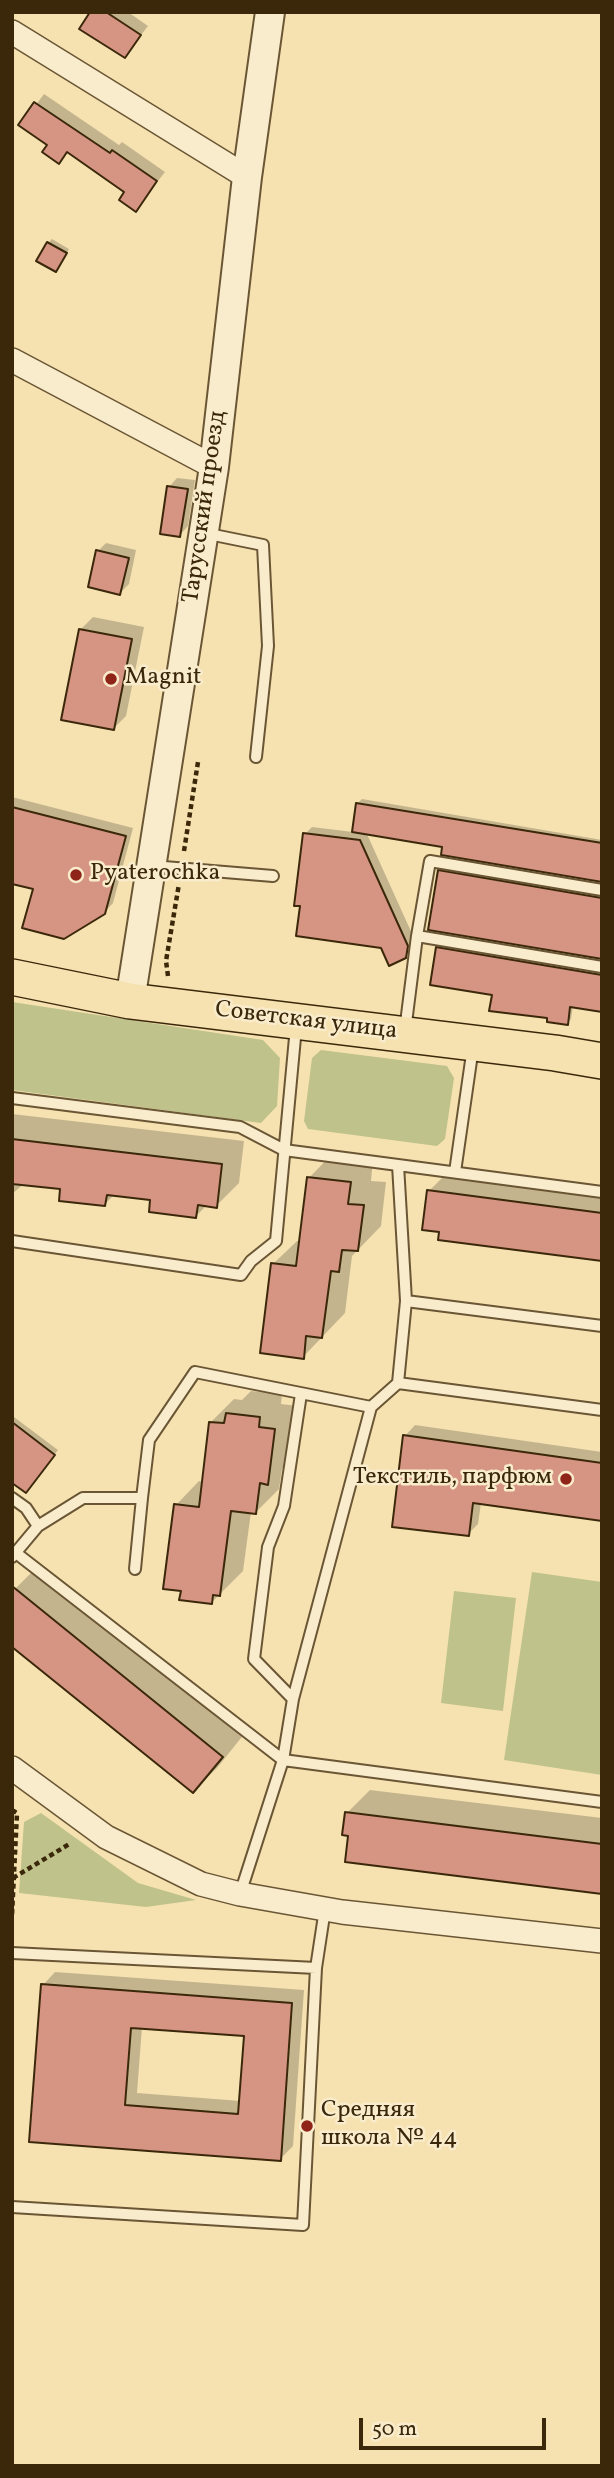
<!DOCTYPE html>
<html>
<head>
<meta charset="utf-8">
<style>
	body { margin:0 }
	#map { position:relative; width:614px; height:2478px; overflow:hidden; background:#f6e2b1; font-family:Vollkorn,serif }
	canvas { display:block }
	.frame { position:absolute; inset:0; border:14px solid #3b280b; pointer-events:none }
	.scale { position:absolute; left:359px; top:2418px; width:187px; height:32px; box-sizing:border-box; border:4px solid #3b280b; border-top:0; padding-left:9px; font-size:21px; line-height:24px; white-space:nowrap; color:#3b280b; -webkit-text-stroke:5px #f9eccc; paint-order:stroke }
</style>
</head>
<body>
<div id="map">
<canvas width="614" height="2478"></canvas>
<div class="frame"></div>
<div class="scale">50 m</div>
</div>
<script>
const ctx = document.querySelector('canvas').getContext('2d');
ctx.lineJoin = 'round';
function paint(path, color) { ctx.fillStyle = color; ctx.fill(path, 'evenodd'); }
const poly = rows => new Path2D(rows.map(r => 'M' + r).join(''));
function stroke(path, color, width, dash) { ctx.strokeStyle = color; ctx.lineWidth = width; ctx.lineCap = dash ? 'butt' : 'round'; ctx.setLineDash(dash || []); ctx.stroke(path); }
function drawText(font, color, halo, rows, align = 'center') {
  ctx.font = font + ' Vollkorn,serif'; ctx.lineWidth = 5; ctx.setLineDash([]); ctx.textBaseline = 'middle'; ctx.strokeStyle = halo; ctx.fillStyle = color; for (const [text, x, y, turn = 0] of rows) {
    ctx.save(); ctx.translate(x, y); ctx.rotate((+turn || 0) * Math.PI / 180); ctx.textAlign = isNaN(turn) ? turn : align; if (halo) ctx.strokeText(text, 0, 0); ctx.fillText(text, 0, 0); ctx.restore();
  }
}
const green = poly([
	[12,1002,263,1040,280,1058,277,1106,261,1123,12,1090],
	[321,1050,447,1066,454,1078,445,1139,437,1146,308,1129,304,1121,312,1058],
	[532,1572,602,1582,602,1775,504,1760],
	[454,1591,516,1598,503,1711,441,1703],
	[41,1813,138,1883,196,1900,146,1907,19,1893,24,1822]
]);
const shadow = poly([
	[92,12,128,12,148,26,125,56],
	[44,94,119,145,122,142,165,172,136,209,127,192,68,151,59,162,49,144,21,125],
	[52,239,69,249,59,266,48,243],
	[177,478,195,480,188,526,180,535,169,487],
	[106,543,136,550,129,584,120,593,98,551],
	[93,617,144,627,126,716,114,728,81,629],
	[12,797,133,828,113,903,104,913,35,887,12,882],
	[362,799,602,840,602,880,444,845,366,832,414,938,412,949,405,957,382,947,305,834,312,827,353,832,358,803],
	[444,867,602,894,602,957,440,871],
	[441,944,602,971,602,1010,573,1005,571,1019,567,1023,549,1017,494,993,437,948],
	[12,1114,244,1141,239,1183,216,1206,207,1205,196,1216,152,1198,115,1194,105,1204,62,1188,25,1183,12,1194],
	[332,1154,373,1159,371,1181,386,1182,381,1226,352,1256,345,1313,303,1357,273,1264,297,1241,301,1241,309,1178],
	[452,1168,602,1187,602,1259,441,1231,429,1191],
	[251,1391,282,1394,281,1404,298,1406,291,1459,282,1469,279,1489,256,1512,251,1512,243,1571,212,1602,183,1589,176,1505,199,1481,204,1482,211,1422,234,1399,242,1400],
	[14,1417,58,1450,30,1487,12,1481,12,1419],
	[415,1425,602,1452,602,1519,481,1503,478,1524,468,1534,405,1436],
	[39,1565,245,1733,217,1768,193,1791,15,1589],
	[370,1790,602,1818,602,1892,350,1834,347,1813],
	[55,1972,304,1990,293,2146,280,2159,31,2141,43,1985],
	[142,2027,245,2035,241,2101,137,2093]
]);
const building = poly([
	[90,12,106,12,141,35,125,58,79,29,90,12],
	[34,102,110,153,112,150,157,181,136,212,119,200,124,192,67,152,59,164,42,152,47,145,18,125,34,102],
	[47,242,67,253,56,272,36,261,47,242],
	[167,486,188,489,180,537,160,534,167,486],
	[96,550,129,558,120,595,88,587,96,550],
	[79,629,132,639,114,730,61,720,79,629],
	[356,803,602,843,602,882,441,855,442,847,352,832,356,803],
	[12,807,126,836,105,914,64,939,22,928,33,889,12,884,12,807],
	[303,833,360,840,408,946,406,958,389,966,381,948,296,936,300,906,294,906,303,833],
	[438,870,602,898,602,959,428,930,438,870],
	[436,947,602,975,602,1012,570,1007,568,1025,547,1022,547,1018,489,1011,492,995,430,985,436,947],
	[12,1139,222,1164,217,1208,198,1205,196,1218,149,1212,150,1200,107,1195,105,1206,59,1201,60,1189,12,1184,12,1139],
	[307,1177,351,1182,348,1204,364,1205,358,1251,342,1250,339,1272,331,1271,322,1338,306,1336,304,1359,260,1353,271,1263,296,1266,307,1177],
	[427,1190,602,1213,602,1261,438,1240,439,1232,422,1230,427,1190],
	[226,1413,260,1417,259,1427,275,1429,268,1485,260,1483,256,1514,231,1511,220,1596,213,1595,212,1604,179,1600,181,1591,163,1589,174,1504,199,1507,209,1422,224,1423,226,1413],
	[12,1422,55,1455,26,1493,12,1483,12,1422],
	[403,1435,602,1463,602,1521,473,1503,469,1536,392,1527,403,1435],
	[12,1586,223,1757,193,1793,12,1647,12,1586],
	[345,1812,602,1844,602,1894,345,1862,348,1836,342,1835,345,1812],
	[41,1984,292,2003,281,2161,29,2142,41,1984],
	[131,2028,244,2036,238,2114,125,2105,131,2028]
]);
const path = poly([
	[184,851,198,762],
	[168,976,166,961,179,884],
	[12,1810,17,1813,12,1915],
	[13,1878,71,1843]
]);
const service = poly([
	[204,533,263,545,268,646,256,757],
	[152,866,273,876],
	[602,890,430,861,417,936,602,967],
	[405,1031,417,936],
	[12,1098,240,1127,284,1150,398,1165,406,1301,398,1383,371,1407,293,1699,283,1760,240,1894],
	[398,1165,602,1192],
	[455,1172,473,1047],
	[12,1241,241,1275,251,1261,276,1241,296,1027],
	[406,1301,602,1326],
	[398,1383,602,1410],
	[12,1498,26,1508,38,1526],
	[16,1553,283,1760,602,1802],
	[12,1557,38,1526,83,1498,142,1498,149,1440,195,1372,371,1407],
	[135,1569,142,1498],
	[293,1699,254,1659,268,1547,284,1506,301,1394],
	[12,1953,316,1968],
	[12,2207,303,2225,316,1968,325,1909]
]);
const minor = poly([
	[12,32,247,177],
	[12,360,214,467],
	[12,1768,106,1837,201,1884,240,1894,342,1912,602,1941]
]);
const tertiary = poly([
	[130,1001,214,467,247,177,270,12]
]);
const primary = poly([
	[12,977,130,1001,555,1053,602,1061]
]);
const markers = [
	[111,679,7,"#8f2418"],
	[76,875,7,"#8f2418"],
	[566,1479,7,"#8f2418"],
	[307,2126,7,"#8f2418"]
];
const streetNames = [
	["Тарусский проезд",206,507,-82],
	["Советская улица",306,1022,7]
];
const poiNames = [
	["Magnit",125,679],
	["Pyaterochka",90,875],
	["Текстиль, парфюм",552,1479,"right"],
	["Средняя",321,2112],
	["школа № 44",321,2140]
];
paint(green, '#bfc28a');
paint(shadow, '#0003');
paint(building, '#d69482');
stroke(building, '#3b280b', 2);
stroke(service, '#6a5634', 14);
stroke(minor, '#6a5634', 26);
stroke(tertiary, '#6a5634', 32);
stroke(primary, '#3b280b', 38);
stroke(path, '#3b280b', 4.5, [5, 3.5]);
stroke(service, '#f9eccc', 10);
stroke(minor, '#f9eccc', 23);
stroke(tertiary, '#f9eccc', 28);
stroke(primary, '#f6e2b1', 35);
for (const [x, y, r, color] of markers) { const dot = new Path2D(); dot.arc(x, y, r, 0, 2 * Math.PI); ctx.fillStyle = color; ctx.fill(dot); stroke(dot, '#f9eccc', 2.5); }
drawText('24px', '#3b280b', '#f9eccc', streetNames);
drawText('24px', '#3b280b', '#f9eccc', poiNames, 'left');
</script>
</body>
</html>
